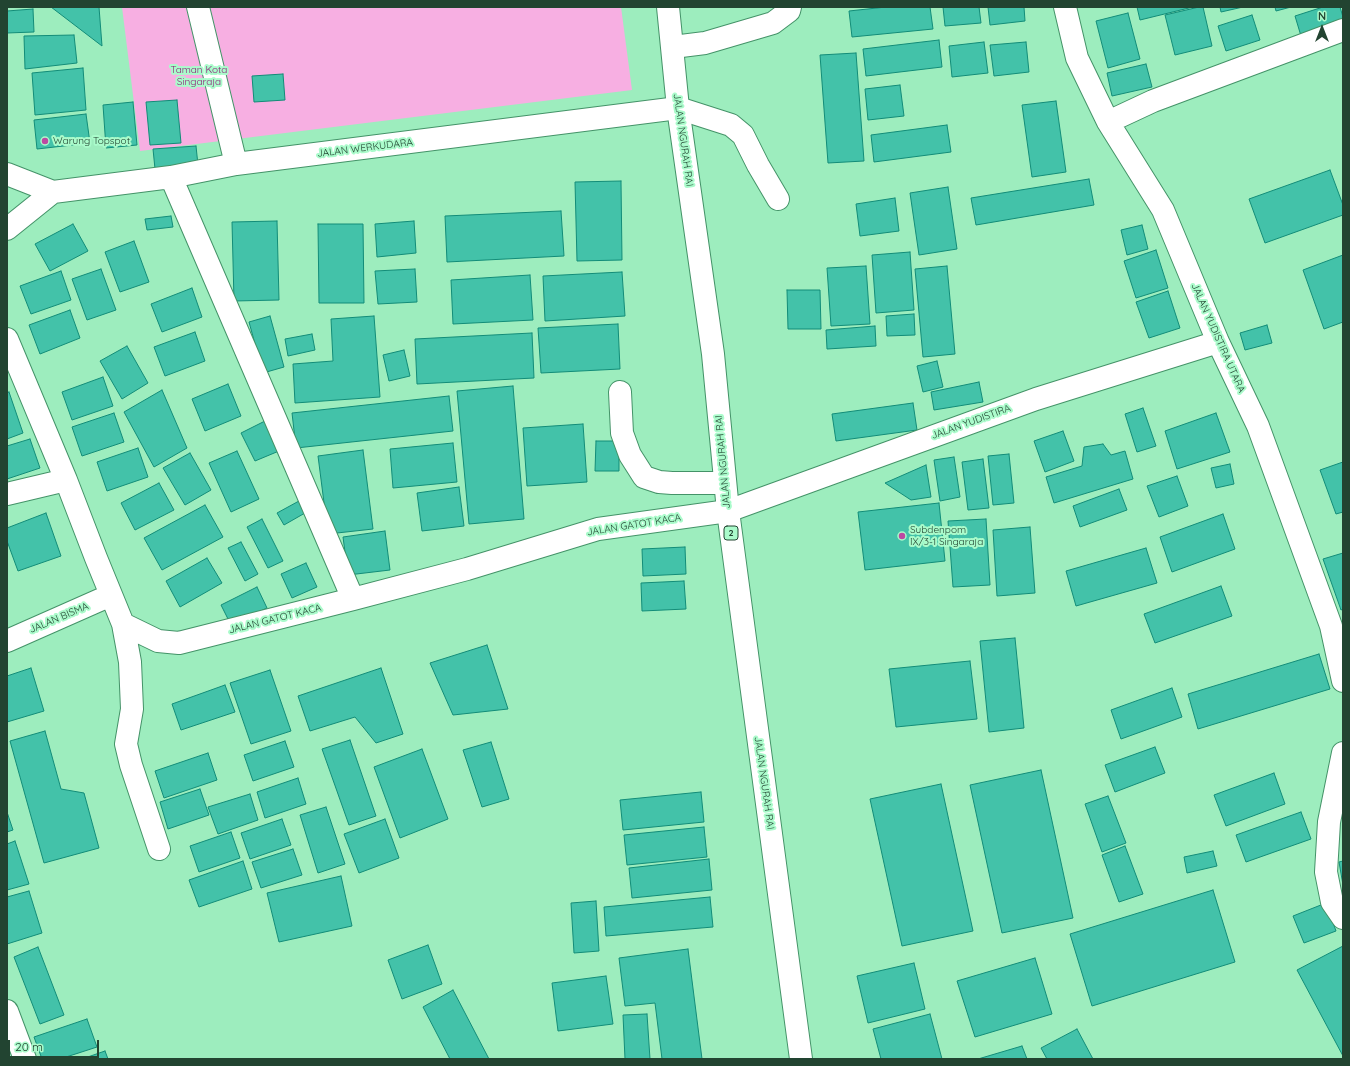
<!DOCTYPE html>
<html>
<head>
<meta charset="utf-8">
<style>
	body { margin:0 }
	#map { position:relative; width:1350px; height:1066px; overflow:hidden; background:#9dedbe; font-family:Quicksand,sans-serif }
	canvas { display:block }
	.frame { position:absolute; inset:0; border:8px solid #224431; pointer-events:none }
	.north { position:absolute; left:1302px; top:8px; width:40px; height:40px; -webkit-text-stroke:3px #aafbcb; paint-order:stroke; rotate:0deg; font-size:11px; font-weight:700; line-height:16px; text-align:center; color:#224431 }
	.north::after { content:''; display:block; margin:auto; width:14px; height:18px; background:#224431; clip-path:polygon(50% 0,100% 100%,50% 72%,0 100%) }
	.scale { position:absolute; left:8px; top:1040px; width:91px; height:18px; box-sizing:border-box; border:2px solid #224431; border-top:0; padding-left:5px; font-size:12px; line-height:14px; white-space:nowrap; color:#224431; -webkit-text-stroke:3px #aafbcb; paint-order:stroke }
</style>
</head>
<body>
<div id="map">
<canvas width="1350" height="1066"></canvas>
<div class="frame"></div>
<div class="north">N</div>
<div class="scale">20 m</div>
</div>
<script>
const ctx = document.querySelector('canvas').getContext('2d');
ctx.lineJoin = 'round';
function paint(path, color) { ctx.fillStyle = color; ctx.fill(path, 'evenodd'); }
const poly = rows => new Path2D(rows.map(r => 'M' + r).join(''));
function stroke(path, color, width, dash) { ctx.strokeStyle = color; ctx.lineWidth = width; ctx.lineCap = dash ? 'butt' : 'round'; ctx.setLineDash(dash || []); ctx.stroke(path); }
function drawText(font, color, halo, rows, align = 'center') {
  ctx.font = font + ' Quicksand,sans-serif'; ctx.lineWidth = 4; ctx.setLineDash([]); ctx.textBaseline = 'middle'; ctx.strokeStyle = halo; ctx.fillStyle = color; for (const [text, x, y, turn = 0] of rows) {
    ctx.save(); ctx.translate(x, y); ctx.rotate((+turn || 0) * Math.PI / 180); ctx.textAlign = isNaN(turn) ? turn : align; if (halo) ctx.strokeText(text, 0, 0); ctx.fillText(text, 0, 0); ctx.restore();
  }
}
const green = poly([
	[122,7,621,7,632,90,140,151]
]);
const building = poly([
	[51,7,99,7,102,46,51,7],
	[886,7,930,7,933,29,852,37,849,11,886,7],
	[943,7,979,7,981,23,945,26,943,7],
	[988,7,1024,7,1025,21,990,25,988,7],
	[1137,7,1193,7,1140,20,1137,7],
	[1199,7,1203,7,1212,46,1175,55,1165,15,1199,7],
	[1220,7,1243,7,1221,12,1220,7],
	[1275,7,1291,7,1276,11,1275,7],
	[1323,7,1340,7,1343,17,1343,22,1301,36,1295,16,1323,7],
	[33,9,34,32,7,33,7,11,33,9],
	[1128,13,1140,59,1108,68,1096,21,1128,13],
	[1252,15,1260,40,1226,51,1218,26,1252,15],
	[74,35,77,63,25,69,24,36,74,35],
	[939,40,942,67,866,76,863,49,939,40],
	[984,42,988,73,952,77,949,46,984,42],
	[1026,42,1029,72,994,76,990,45,1026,42],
	[856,53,864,161,828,163,820,55,856,53],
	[1146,64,1152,87,1112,96,1107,73,1146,64],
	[83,68,86,110,35,115,32,73,83,68],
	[283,74,285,100,254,102,252,76,283,74],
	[900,85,904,116,868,120,865,89,900,85],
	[177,100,181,143,150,145,146,102,177,100],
	[1056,101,1066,172,1032,177,1022,105,1056,101],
	[133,102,137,145,106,148,103,105,133,102],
	[86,114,90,143,37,149,34,120,86,114],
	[947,125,951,152,874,162,871,135,947,125],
	[196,146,198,165,155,169,153,149,196,146],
	[1330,170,1343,205,1343,215,1265,243,1249,199,1330,170],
	[1089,179,1094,205,976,225,971,198,1089,179],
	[621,181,622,260,577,261,575,182,621,181],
	[948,187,957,249,919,255,910,193,948,187],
	[895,198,899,231,860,236,856,204,895,198],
	[561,211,564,256,447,262,445,216,561,211],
	[171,216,173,227,147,230,145,219,171,216],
	[277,221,279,300,234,301,232,222,277,221],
	[414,221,416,253,377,257,375,224,414,221],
	[73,224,88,251,50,271,35,244,73,224],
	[318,224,363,224,364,303,319,303,318,224],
	[1142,225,1148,249,1127,255,1121,230,1142,225],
	[134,241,149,282,120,292,105,252,134,241],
	[1156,250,1168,288,1136,298,1124,261,1156,250],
	[910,252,914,310,876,313,872,255,910,252],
	[1343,255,1343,322,1324,329,1303,270,1343,255],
	[866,266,870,324,831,326,827,268,866,266],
	[947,266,955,354,923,357,915,269,947,266],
	[101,269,116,310,87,320,72,279,101,269],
	[415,269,417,302,378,304,375,271,415,269],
	[61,271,71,300,31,314,20,286,61,271],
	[622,272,625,316,545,321,543,276,622,272],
	[530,275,533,320,453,324,451,280,530,275],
	[192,288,202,317,162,332,151,304,192,288],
	[787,290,820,290,821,329,788,329,787,290],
	[1168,291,1180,328,1149,338,1136,302,1168,291],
	[70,310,80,338,40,354,29,325,70,310],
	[914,314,915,335,887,336,886,316,914,314],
	[270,316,284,367,263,373,249,322,270,316],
	[374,316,380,397,295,403,293,364,333,361,331,319,374,316],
	[618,324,620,369,541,373,538,328,618,324],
	[1267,325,1272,343,1245,350,1240,333,1267,325],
	[875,326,876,346,827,349,826,330,875,326],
	[195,332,205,361,165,376,154,347,195,332],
	[532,333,534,378,417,384,415,339,532,333],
	[312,334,315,350,288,356,285,339,312,334],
	[127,346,148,383,122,399,100,361,127,346],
	[404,350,410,376,389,381,383,355,404,350],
	[937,361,943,387,923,392,917,366,937,361],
	[103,377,113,406,72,420,62,392,103,377],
	[979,382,983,402,934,410,931,392,979,382],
	[228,384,241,416,205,431,192,399,228,384],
	[513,386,524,519,469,524,457,391,513,386],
	[162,390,187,448,154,467,124,412,162,390],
	[9,392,23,433,7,439,7,393,9,392],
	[449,396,453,431,296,448,292,413,449,396],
	[913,403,917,430,836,441,832,414,913,403],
	[1143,408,1156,446,1137,452,1125,414,1143,408],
	[114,413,124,442,82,456,72,427,114,413],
	[1216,413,1230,452,1177,469,1165,431,1216,413],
	[265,421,279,451,255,461,241,433,265,421],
	[583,424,587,482,527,486,523,428,583,424],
	[1063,431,1074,461,1045,472,1034,441,1063,431],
	[30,439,40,468,7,479,7,446,30,439],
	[596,441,619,441,619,471,595,471,596,441],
	[453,443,457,482,393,488,390,449,453,443],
	[1103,444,1111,455,1125,451,1133,479,1054,503,1046,477,1082,466,1084,447,1103,444],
	[138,448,148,477,107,491,97,462,138,448],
	[363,450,373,529,328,534,318,456,363,450],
	[237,451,259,499,231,512,209,463,237,451],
	[190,453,211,490,185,505,163,468,190,453],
	[1009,454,1014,503,993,505,988,456,1009,454],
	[954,457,960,497,940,501,934,460,954,457],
	[983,459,989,508,968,510,962,462,983,459],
	[1343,462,1343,512,1336,514,1320,470,1343,462],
	[1230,464,1234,484,1216,488,1211,468,1230,464],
	[926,465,931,497,911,500,885,483,926,465],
	[1177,476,1188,506,1159,517,1147,486,1177,476],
	[159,483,174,510,135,530,121,503,159,483],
	[459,487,464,526,422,531,417,493,459,487],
	[1119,489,1127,510,1080,527,1073,506,1119,489],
	[299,501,305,513,284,525,277,513,299,501],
	[939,503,945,561,865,570,858,512,939,503],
	[205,505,223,537,162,570,144,538,205,505],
	[46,513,61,556,18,571,7,541,7,528,46,513],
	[1223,514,1235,549,1172,572,1160,537,1223,514],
	[262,519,283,561,268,568,247,527,262,519],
	[986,519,990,585,953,587,948,521,986,519],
	[1030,527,1035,593,997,596,993,530,1030,527],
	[385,531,390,570,348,575,343,537,385,531],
	[241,542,258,574,245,581,228,548,241,542],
	[685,547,686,574,643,576,642,549,685,547],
	[1146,548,1157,583,1076,606,1066,571,1146,548],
	[1343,553,1343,609,1341,610,1323,559,1343,553],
	[207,558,222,583,180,607,166,581,207,558],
	[306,563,317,587,292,598,281,574,306,563],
	[684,581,686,609,642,611,641,583,684,581],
	[1221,586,1232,616,1155,643,1144,614,1221,586],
	[257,587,267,608,231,625,221,605,257,587],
	[1015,638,1024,728,989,732,980,641,1015,638],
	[487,645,508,709,453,715,430,663,487,645],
	[1319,654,1330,689,1198,729,1188,694,1319,654],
	[970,661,977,719,896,727,889,669,970,661],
	[31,668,44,711,7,722,7,676,31,668],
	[381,668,403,734,376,743,355,717,310,731,298,696,381,668],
	[270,670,291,731,251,744,230,683,270,670],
	[225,685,235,712,181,730,172,704,225,685],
	[1172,688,1182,717,1121,739,1111,710,1172,688],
	[45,731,61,789,84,793,99,848,44,863,10,741,45,731],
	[350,740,376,816,349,825,322,749,350,740],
	[285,741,294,767,253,781,244,755,285,741],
	[491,742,509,799,482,807,463,750,491,742],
	[1155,747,1165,773,1115,792,1105,765,1155,747],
	[422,749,448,819,400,838,374,767,422,749],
	[208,753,217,780,164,798,155,771,208,753],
	[1041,770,1073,918,1002,933,970,785,1041,770],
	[1274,773,1285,804,1226,826,1214,795,1274,773],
	[298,778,306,804,265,818,257,792,298,778],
	[941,784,973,931,902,946,870,799,941,784],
	[200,789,209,815,168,829,160,802,200,789],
	[701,792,704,822,623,830,620,800,701,792],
	[250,794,258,820,218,834,208,807,250,794],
	[1108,796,1126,843,1102,852,1085,804,1108,796],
	[326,807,345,864,318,873,300,815,326,807],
	[7,812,13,830,7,832,7,812],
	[1301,812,1311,839,1246,862,1236,835,1301,812],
	[282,819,291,845,250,859,241,833,282,819],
	[385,819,399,858,359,873,344,834,385,819],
	[704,827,707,857,627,865,624,835,704,827],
	[231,832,240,858,199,872,190,846,231,832],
	[15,841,29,884,7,890,7,844,15,841],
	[1125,846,1143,894,1119,902,1102,855,1125,846],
	[293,849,302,875,261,888,252,862,293,849],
	[1213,851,1217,866,1187,873,1184,857,1213,851],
	[709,859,712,890,632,898,629,868,709,859],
	[243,861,252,889,199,907,189,880,243,861],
	[1343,861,1343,885,1339,862,1343,861],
	[341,876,352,926,279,942,267,893,341,876],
	[1213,890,1235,962,1092,1006,1070,934,1213,890],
	[29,891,42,933,7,944,7,897,29,891],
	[710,897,713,927,606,936,604,907,710,897],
	[596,901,599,951,574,953,571,903,596,901],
	[1326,903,1336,931,1304,943,1293,916,1326,903],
	[428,945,442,984,402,999,388,960,428,945],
	[1343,946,1343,1056,1297,970,1343,946],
	[38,947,64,1015,40,1024,14,957,38,947],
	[688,949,702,1059,662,1059,655,1003,625,1006,619,958,688,949],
	[1035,958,1052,1014,975,1037,957,981,1035,958],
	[914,963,925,1009,868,1023,857,976,914,963],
	[606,976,613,1024,558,1031,552,983,606,976],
	[453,990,489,1059,450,1059,423,1007,453,990],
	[647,1014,650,1059,625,1059,623,1015,647,1014],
	[930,1014,942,1059,881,1059,873,1029,930,1014],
	[87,1019,97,1047,60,1059,42,1059,34,1037,87,1019],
	[1077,1029,1093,1059,1047,1059,1041,1048,1077,1029],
	[1022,1046,1027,1059,978,1059,1022,1046],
	[105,1051,108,1059,82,1059,105,1051]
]);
const minor = poly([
	[198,7,236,164],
	[1065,7,1077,58,1108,122,1163,210,1218,342,1258,426,1331,626,1343,681],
	[673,47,705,43,773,23,789,11,790,7],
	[1108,122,1153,101,1343,30],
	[7,174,53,192,171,177,236,164,678,108,731,125,743,135,758,165,778,199],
	[171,177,353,599],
	[7,229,53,192],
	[7,339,66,480,96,558,123,624,130,662,132,709,126,744,131,765,159,849],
	[620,392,622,433,630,455,644,477,659,482,672,483,725,483],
	[7,494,66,480],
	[123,624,158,641,179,643,353,599,467,569,598,529,728,511,1036,399,1218,342],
	[7,641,111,595],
	[1343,753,1329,822,1326,872,1332,902,1343,918],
	[7,1011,25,1059]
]);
const highway = poly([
	[668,7,678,108,713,354,728,511,801,1059]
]);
const markers = [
	[45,141,4,"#bc49a2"],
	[902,536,4,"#bc49a2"]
];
const shields = [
	[731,533,14]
];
const shieldNames = [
	["2",731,533]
];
const parkNames = [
	["Taman Kota",199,70],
	["Singaraja",199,82]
];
const streetNames = [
	["JALAN NGURAH RAI",683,140,82],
	["JALAN WERKUDARA",365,148,-7],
	["JALAN YUDISTIRA UTARA",1218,338,66],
	["JALAN YUDISTIRA",971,422,-20],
	["JALAN NGURAH RAI",723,462,-95],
	["JALAN GATOT KACA",634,525,-9],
	["JALAN BISMA",59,618,-23],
	["JALAN GATOT KACA",275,619,-14],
	["JALAN NGURAH RAI",764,783,82]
];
const poiNames = [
	["Warung Topspot",53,141],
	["Subdenpom",910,530],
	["IX/3-1 Singaraja",910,542]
];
paint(green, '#f7afe2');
paint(building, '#43c2a9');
stroke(building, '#128c78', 1);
stroke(minor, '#449368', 24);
stroke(highway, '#449368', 24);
stroke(minor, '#fff', 22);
stroke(highway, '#fff', 22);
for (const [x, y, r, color] of markers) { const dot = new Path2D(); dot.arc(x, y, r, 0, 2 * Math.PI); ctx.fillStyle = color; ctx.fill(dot); stroke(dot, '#aafbcb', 1.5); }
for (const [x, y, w] of shields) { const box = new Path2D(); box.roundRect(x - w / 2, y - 7, w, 14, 3); ctx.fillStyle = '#aafbcb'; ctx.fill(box); stroke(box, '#224431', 1); }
drawText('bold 9px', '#224431', null, shieldNames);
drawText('10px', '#8e1e78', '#aafbcb', parkNames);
drawText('10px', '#224431', '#aafbcb', streetNames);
drawText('10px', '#224431', '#aafbcb', poiNames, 'left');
</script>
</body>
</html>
